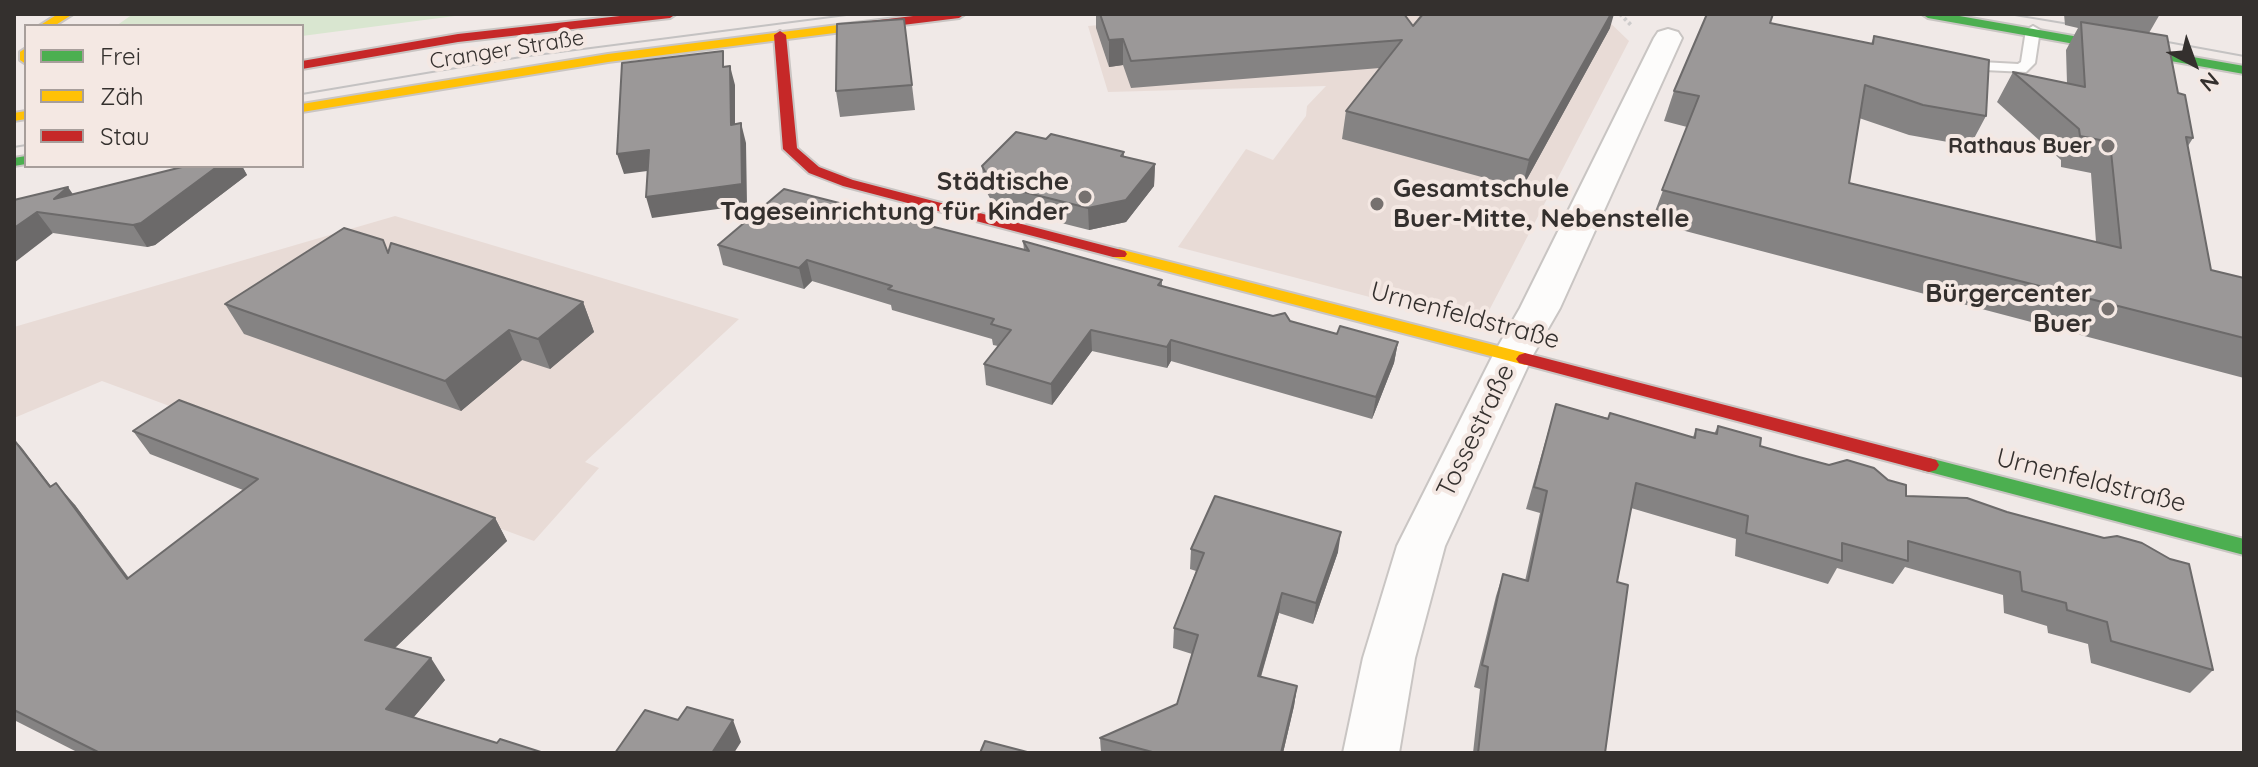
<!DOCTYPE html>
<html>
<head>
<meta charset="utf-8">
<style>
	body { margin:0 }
	#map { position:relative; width:2258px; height:767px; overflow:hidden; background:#f0e9e7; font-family:Quicksand,sans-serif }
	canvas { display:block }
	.frame { position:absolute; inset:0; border:16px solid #34302e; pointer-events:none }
	.legend { position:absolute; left:24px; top:24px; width:280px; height:144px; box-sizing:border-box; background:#f4e8e3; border:2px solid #a79e9b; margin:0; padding:10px 14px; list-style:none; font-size:24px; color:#34302e }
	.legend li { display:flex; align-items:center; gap:16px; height:40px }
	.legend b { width:40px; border:2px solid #a79e9b }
	.north { position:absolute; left:2154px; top:24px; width:80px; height:80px; -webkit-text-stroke:6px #f4e8e3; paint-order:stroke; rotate:139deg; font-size:22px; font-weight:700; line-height:32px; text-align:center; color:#34302e }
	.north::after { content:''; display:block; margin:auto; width:28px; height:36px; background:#34302e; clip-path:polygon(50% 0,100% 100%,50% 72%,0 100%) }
</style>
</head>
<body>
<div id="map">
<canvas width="2258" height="767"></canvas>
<div class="frame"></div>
<ul class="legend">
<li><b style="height:10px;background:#4caf50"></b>Frei</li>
<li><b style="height:10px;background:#ffc107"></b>Zäh</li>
<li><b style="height:10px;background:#c62828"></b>Stau</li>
</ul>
<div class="north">N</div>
</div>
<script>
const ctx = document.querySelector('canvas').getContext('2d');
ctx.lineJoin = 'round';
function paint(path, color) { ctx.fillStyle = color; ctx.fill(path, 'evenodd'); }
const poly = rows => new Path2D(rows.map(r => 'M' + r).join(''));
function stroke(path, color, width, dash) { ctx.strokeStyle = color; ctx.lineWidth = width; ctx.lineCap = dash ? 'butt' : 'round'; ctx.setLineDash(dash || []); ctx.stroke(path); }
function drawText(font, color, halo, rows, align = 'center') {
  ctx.font = font + ' Quicksand,sans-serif'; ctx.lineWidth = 8; ctx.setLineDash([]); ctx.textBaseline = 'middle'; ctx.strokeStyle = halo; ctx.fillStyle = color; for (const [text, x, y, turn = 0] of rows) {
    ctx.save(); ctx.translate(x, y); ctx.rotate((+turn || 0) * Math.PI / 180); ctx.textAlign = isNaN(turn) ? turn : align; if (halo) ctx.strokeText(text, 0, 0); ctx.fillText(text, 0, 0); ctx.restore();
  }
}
const built = poly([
	[1232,14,1601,14,1629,41,1481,326,1178,247,1246,149,1273,160,1306,116,1307,106,1326,86,1108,92,1088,26],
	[395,216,739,319,585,462,599,468,534,541,102,381,14,418,14,327]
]);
const green = poly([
	[133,14,470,14,302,36,302,26,116,26]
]);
const path = poly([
	[1620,14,1632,26]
]);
const lane = poly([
	[2033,26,2040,30,2035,63,2026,72,1963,69,1956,65,1963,61,2018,64,2021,62,2026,30,2033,26]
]);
const street = poly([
	[1668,29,1678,32,1682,38,1560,308,1533,355,1445,546,1415,658,1399,753,1343,753,1363,658,1397,546,1493,355,1520,308,1654,38,1658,32,1668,29]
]);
const fast = poly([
	[1922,14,1948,14,2244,66,2244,74,1928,18,1922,14],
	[26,156,26,164,14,166,14,158,26,156],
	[1929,458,2244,539,2244,555,1922,470,1919,465,1922,460,1929,458]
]);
const slow = poly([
	[58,14,73,14,54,26,39,26,58,14],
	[846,24,852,28,850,31,608,62,302,112,302,104,608,54,846,24],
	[26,48,26,64,20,60,20,52,26,48],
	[26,111,26,119,14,121,14,113,26,111],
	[1119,249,1525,353,1534,359,1525,365,1113,257,1111,254,1119,249]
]);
const jam = poly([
	[638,14,676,14,670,18,458,42,302,69,302,61,458,34,638,14],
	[930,14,965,14,959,18,846,32,840,28,846,24,930,14],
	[780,31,786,35,797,148,819,167,853,180,1125,251,1127,254,1125,257,1113,257,843,186,809,173,783,149,774,35,780,31],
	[1525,353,1929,458,1936,460,1939,465,1936,470,1929,472,1519,363,1516,359,1519,355,1525,353]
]);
const tram = poly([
	[2009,14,2087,27],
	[2146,38,2244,56],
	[302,94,521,57,854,14],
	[14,147,26,145]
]);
const wall = poly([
	[1096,14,1404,14,1413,26,1610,28,1522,188,1342,139,1346,111,1380,68,1131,88,1123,65,1109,67,1096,28],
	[2064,14,2160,14,2149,33,2178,93,2193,138,2188,146,2211,270,2244,278,2244,378,1651,222,1687,127,1664,121,1674,91,1770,23,1871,44,1874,36,1986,116,1970,146,1909,135,1859,118,1849,183,2096,242,2091,173,2061,167,2061,160,1997,102,2013,72,2067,83,2066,50,2078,28,2065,25],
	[904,19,915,110,840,117,836,91],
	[1046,139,1124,152,1124,157,1155,164,1154,186,1126,222,1089,230,994,206,984,187,982,166],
	[186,166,242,166,247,175,155,245,147,247,53,233,14,200,73,194],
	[1023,241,1162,280,1162,286,1337,334,1398,342,1394,363,1372,419,1171,361,1167,368,1092,351,1052,405,986,385,984,364,998,346,993,345,992,339,892,310,891,305,812,281,804,289,723,265,718,245,1024,250],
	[388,251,583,302,594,332,550,369,522,360,461,411,244,334,225,304],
	[1556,404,1608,418,1693,437,1696,429,1714,434,1718,426,1760,446,1906,496,2213,670,2190,693,2091,663,2088,644,2048,633,2047,626,2004,613,2003,595,1905,567,1893,584,1837,568,1828,584,1735,556,1736,539,1631,508,1617,582,1605,753,1473,753,1480,689,1474,687,1496,596,1503,574,1525,581,1540,513,1526,509],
	[133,431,495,518,507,541,395,648,445,680,414,717,497,743,544,753,79,753,14,720,14,439,51,486,75,505,129,578,243,490,150,454],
	[1191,549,1338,552,1313,624,1279,613,1261,677,1297,686,1294,706,1283,753,1101,753,1100,738,1177,704,1192,654,1173,648,1174,628,1196,571,1190,569]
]);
const shadedWall = poly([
	[1611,14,1614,14,1610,28,1522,188,1529,160],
	[1123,39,1123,65,1109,67,1109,40],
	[730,66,735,85,735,145,731,125],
	[741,123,746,143,747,205,652,218,646,197],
	[649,150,655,170,624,174,617,154],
	[1155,164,1154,186,1126,222,1089,230,1088,208],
	[218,166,242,166,247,175,155,245,147,247,133,225],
	[68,187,83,209,54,199],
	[37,212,53,233,14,263,14,228],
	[807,260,812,281,804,289,799,268],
	[583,302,594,332,550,369,538,339],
	[509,330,522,360,461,411,445,381],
	[1091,330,1092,351,1052,405,1051,384],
	[1171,340,1171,361,1167,368,1167,347],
	[1398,342,1394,363,1372,419,1376,397],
	[14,439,22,448,69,510,50,487],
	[56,483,75,505,146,602,127,579],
	[495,518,507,541,380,662,365,640],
	[1341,532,1338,552,1313,624,1316,603],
	[1282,593,1279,613,1255,696,1258,676],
	[431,658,445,680,402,731,386,709],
	[1297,686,1294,706,1283,753,1281,753],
	[733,720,741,742,734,753,712,753]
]);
const building = poly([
	[1100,14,1404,14,1413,26,1423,14,1611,14,1529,160,1346,111,1402,40,1131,61,1123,39,1109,40,1100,14],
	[1707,14,1773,14,1770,23,1873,44,1874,36,1989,60,1986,116,1923,105,1865,85,1849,183,2121,248,2110,142,2080,136,2079,129,2013,72,2085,87,2081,22,2167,36,2178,93,2185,95,2193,138,2186,137,2211,270,2244,278,2244,338,1662,190,1699,96,1674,91,1707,14],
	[904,19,912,85,836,91,837,24,904,19],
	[723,51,723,67,730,66,731,125,741,123,742,184,646,197,649,150,617,154,622,63,723,51],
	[1016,132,1046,139,1051,134,1124,152,1121,156,1155,164,1126,200,1088,208,992,184,982,166,1016,132],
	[186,166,218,166,141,223,133,225,37,212,14,228,14,200,68,187,54,199,186,166],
	[784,189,1029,251,1023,241,1162,280,1158,285,1273,316,1285,313,1290,321,1337,334,1340,326,1398,342,1376,397,1171,340,1167,347,1091,330,1051,384,984,364,1011,330,991,324,994,319,888,289,892,286,807,260,799,268,718,245,784,189],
	[344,228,383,240,388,253,391,243,583,302,538,339,509,330,445,381,225,304,344,228],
	[179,400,495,518,365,640,431,658,386,709,497,743,500,739,544,753,100,753,14,710,14,440,50,487,56,483,127,579,258,479,133,431,179,400],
	[1556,404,1608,419,1610,413,1695,438,1696,429,1717,434,1718,426,1761,438,1760,446,1799,457,1829,465,1847,460,1874,468,1888,480,1906,485,1906,496,1967,498,2007,512,2104,538,2117,536,2142,543,2170,559,2189,564,2213,670,2111,641,2107,622,2067,610,2066,603,2022,591,2020,572,1908,541,1908,561,1842,543,1842,561,1746,533,1748,516,1636,483,1617,582,1628,585,1605,753,1478,753,1488,667,1482,665,1503,574,1528,581,1547,491,1534,487,1556,404],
	[1215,496,1341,532,1316,603,1282,593,1258,676,1297,686,1281,753,1156,753,1100,738,1177,704,1198,635,1174,628,1204,553,1191,549,1215,496],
	[687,707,733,720,712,753,615,753,645,710,678,720,687,707],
	[985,741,1031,753,980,753,985,741]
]);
const markers = [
	[2108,146,8,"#76716f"],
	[1085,197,8,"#76716f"],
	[1377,204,8,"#76716f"],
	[2108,309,8,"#76716f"]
];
const farStreetnames = [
	["Cranger Straße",507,50,-9]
];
const farPoinames = [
	["Rathaus Buer",2092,146]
];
const poiNames = [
	["Städtische",1069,182],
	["Tageseinrichtung für Kinder",1069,212],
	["Gesamtschule",1393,189,"left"],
	["Buer-Mitte, Nebenstelle",1393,219,"left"],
	["Bürgercenter",2092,294],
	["Buer",2092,324]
];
const streetNames = [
	["Urnenfeldstraße",1465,316,15],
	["Tossestraße",1476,431,-64],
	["Urnenfeldstraße",2091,481,14]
];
paint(built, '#e8dbd6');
paint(green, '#d9e6d0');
stroke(lane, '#c9c5c3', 4);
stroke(street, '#c9c5c3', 4);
stroke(fast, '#c9c5c3', 4);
stroke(slow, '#c9c5c3', 4);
stroke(jam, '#c9c5c3', 4);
stroke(path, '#cdcbcb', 4, [3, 3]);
paint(lane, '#fdfcfb');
paint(street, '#fdfcfb');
paint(fast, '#4caf50');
paint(slow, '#ffc107');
paint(jam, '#c62828');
stroke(tram, '#c4c2c2', 2);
paint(wall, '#858383');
paint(shadedWall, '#6c6a6a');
paint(building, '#9b9898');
stroke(building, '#6c6a6a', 2);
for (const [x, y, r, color] of markers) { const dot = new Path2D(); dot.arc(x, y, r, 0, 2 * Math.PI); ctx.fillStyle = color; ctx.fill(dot); stroke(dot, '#f4e8e3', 3); }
drawText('22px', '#34302e', '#f4e8e3', farStreetnames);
drawText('bold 22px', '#34302e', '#f4e8e3', farPoinames, 'right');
drawText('bold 26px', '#34302e', '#f4e8e3', poiNames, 'right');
drawText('26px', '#34302e', '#f4e8e3', streetNames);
</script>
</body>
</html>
